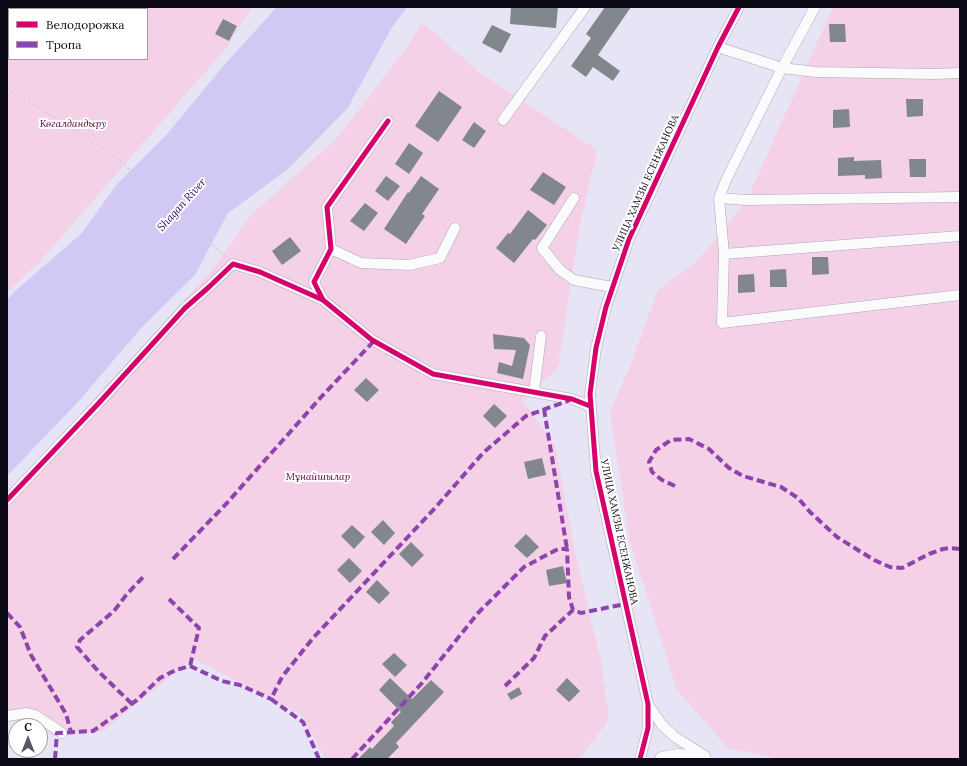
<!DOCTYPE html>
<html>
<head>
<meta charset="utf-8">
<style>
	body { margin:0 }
	#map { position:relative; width:967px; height:766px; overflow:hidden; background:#e7e4f5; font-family:Lora,serif }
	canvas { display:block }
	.frame { position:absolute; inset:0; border:8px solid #0c0a16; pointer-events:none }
	.legend { position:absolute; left:8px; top:8px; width:140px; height:52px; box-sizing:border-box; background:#fff; border:1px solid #9e9da2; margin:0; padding:5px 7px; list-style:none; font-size:12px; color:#0c0a16 }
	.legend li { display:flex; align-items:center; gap:8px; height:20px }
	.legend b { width:20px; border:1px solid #9e9da2 }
	.north { position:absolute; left:8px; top:718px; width:40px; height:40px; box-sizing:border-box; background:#fff; border:1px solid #9e9da2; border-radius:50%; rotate:0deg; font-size:11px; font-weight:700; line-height:16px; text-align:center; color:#0c0a16 }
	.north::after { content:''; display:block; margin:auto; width:14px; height:18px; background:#595664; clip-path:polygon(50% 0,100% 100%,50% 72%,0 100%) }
</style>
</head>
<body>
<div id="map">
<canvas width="967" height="766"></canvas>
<div class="frame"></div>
<ul class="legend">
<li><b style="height:5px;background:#d6006c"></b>Велодорожка</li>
<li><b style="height:5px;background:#8e44ad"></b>Тропа</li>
</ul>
<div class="north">С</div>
</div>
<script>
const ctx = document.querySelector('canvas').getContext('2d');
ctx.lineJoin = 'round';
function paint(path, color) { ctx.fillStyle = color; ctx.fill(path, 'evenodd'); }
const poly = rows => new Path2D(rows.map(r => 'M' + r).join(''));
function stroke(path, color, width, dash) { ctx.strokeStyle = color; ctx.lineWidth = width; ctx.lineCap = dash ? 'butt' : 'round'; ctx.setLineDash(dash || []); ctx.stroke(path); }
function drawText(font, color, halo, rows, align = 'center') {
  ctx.font = font + ' Lora,serif'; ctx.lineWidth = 4; ctx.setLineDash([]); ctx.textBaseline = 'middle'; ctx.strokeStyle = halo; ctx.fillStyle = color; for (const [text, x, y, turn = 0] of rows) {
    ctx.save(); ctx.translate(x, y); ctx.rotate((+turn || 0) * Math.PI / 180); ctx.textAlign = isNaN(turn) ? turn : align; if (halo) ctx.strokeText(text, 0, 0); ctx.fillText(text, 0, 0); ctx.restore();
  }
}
const green = poly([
	[7,7,252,7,226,48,43,258,7,293],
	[9,9,147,9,147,59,9,59],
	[833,7,960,7,960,759,780,759,728,748,677,690,629,538,610,411,629,369,658,290,699,259,747,200],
	[422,22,479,72,597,150,579,229,558,368,522,400,555,445,576,557,601,661,609,719,580,759,325,759,302,715,193,658,102,732,53,736,39,723,7,721,7,491,52,445,214,268,250,216,338,137,408,46]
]);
const water = poly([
	[277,7,407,7,391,29,347,109,287,170,228,213,195,275,142,327,78,402,7,476,7,300,15,291,82,233,117,184,168,133,224,65]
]);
const building = poly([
	[511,7,558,7,556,28,510,24],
	[605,7,631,7,598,55,620,71,613,81,593,67,586,77,571,66,591,38,586,34],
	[223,19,237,26,229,41,215,34],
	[829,24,845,24,846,42,830,42],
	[492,25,511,34,501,53,482,43],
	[439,91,462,107,438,142,415,126],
	[906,99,923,99,923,116,907,117],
	[849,109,850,127,833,128,833,110],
	[474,122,486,131,474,148,462,140],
	[409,143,423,153,409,174,395,164],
	[854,157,854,161,881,160,882,178,865,179,865,175,838,176,838,158],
	[909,159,926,159,926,177,910,177],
	[543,172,566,187,554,205,530,190],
	[386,176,400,186,388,201,375,191],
	[421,176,439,189,422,214,425,216,406,244,384,229,408,192,409,193],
	[365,203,378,213,364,231,350,221],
	[528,210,547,225,535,240,533,239,514,263,496,248,508,233,510,234],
	[290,237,301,251,282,265,272,251],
	[812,257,828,257,829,274,812,275],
	[786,269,787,287,770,287,770,270],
	[754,274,755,292,738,293,738,275],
	[493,334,524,338,530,345,523,379,497,373,499,362,512,366,516,350,494,349],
	[366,378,379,390,367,402,354,390],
	[494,404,507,416,495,428,483,416],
	[542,458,546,475,528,479,524,462],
	[383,520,395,533,384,545,371,532],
	[352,525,365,537,354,549,341,536],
	[526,534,539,547,527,558,514,546],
	[411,542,424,555,412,567,399,554],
	[349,558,362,571,350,583,337,570],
	[563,566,567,583,549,586,546,570],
	[377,580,390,593,379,604,366,592],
	[394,653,407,665,395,677,382,664],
	[390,678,412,699,431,680,444,692,396,743,399,747,387,759,358,759,370,747,372,749,394,726,391,722,401,712,379,690],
	[567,678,580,691,569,702,556,690],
	[519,687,522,694,511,700,507,694]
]);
const path = poly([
	[7,88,111,153,226,257]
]);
const minor = poly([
	[815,7,782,68,726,180,719,198,747,200,960,197],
	[718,47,782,68,816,72,935,74,960,73],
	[503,120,585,7],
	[388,121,327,207,331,249,314,282,323,300,372,340,433,374,572,399,590,406],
	[574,198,542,248,560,270,574,280,612,287],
	[719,198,724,254,722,323,960,295],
	[331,249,361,263,409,265,440,258,455,228],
	[724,254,960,236],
	[534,392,541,336],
	[7,500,98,404,185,308,209,287,233,264,260,272,323,300],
	[649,706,662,725,675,737,705,756],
	[7,716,27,713,35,715,62,733],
	[640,759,648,728,648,704,596,471,590,394,596,348,606,307,629,239,718,47,739,7]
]);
const highway = poly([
	[662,759,678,756,693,757,703,759]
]);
const quiet = poly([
	[28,9,30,7],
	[7,34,9,32],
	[544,409,567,549],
	[675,486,662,480,652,472,649,462,656,450,671,440,689,439,709,449,729,468,743,476,781,487,798,498,810,512,837,537,874,560,890,567,902,568,929,554,943,549,949,548,960,549],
	[173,559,226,504,323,395,374,341],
	[169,599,199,628,190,666],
	[7,613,20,627,31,655,66,714,71,732],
	[505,686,534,658,545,636,573,610],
	[132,704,98,671,77,647,80,640,114,611,127,594,145,575],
	[55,759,57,733,93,731,137,700,160,678,176,670,190,666,222,681,240,685,271,699],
	[319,759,303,722,271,699,282,677,313,638,435,508,483,453,526,416,570,400],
	[352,759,422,683,478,613,524,567,558,549,567,549,569,597,573,610,581,613,625,604]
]);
const cycleway = poly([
	[388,121,327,207,331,249,314,282,323,300,372,340,433,374,572,399,590,406],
	[7,500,98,404,185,308,209,287,233,264,260,272,323,300],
	[640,759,648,728,648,704,596,471,590,394,596,348,606,307,629,239,718,47,739,7]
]);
const parkNames = [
	["Көгалдандыру",73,124],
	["Мұнайшылар",318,477]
];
const streetNames = [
	["УЛИЦА ХАМЗЫ ЕСЕНЖАНОВА",646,183,-66],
	["УЛИЦА ХАМЗЫ ЕСЕНЖАНОВА",619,532,78]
];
const waterNames = [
	["Shagan River",182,205,-48]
];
paint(green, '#f4d1e6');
paint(water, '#d1c9f3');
paint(building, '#81878c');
stroke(minor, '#aaa7b5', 11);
stroke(highway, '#aaa7b5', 15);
stroke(path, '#cdccd0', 1.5, [2, 3]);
stroke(minor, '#fbfbfe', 10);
stroke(highway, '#fbfbfe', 14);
stroke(quiet, '#8e44ad', 4, [8, 4]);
stroke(cycleway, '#d6006c', 5);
drawText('italic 10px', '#52002f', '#fff', parkNames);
drawText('10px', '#0c0a16', '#fff', streetNames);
drawText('italic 11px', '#360d71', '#fff', waterNames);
</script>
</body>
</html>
